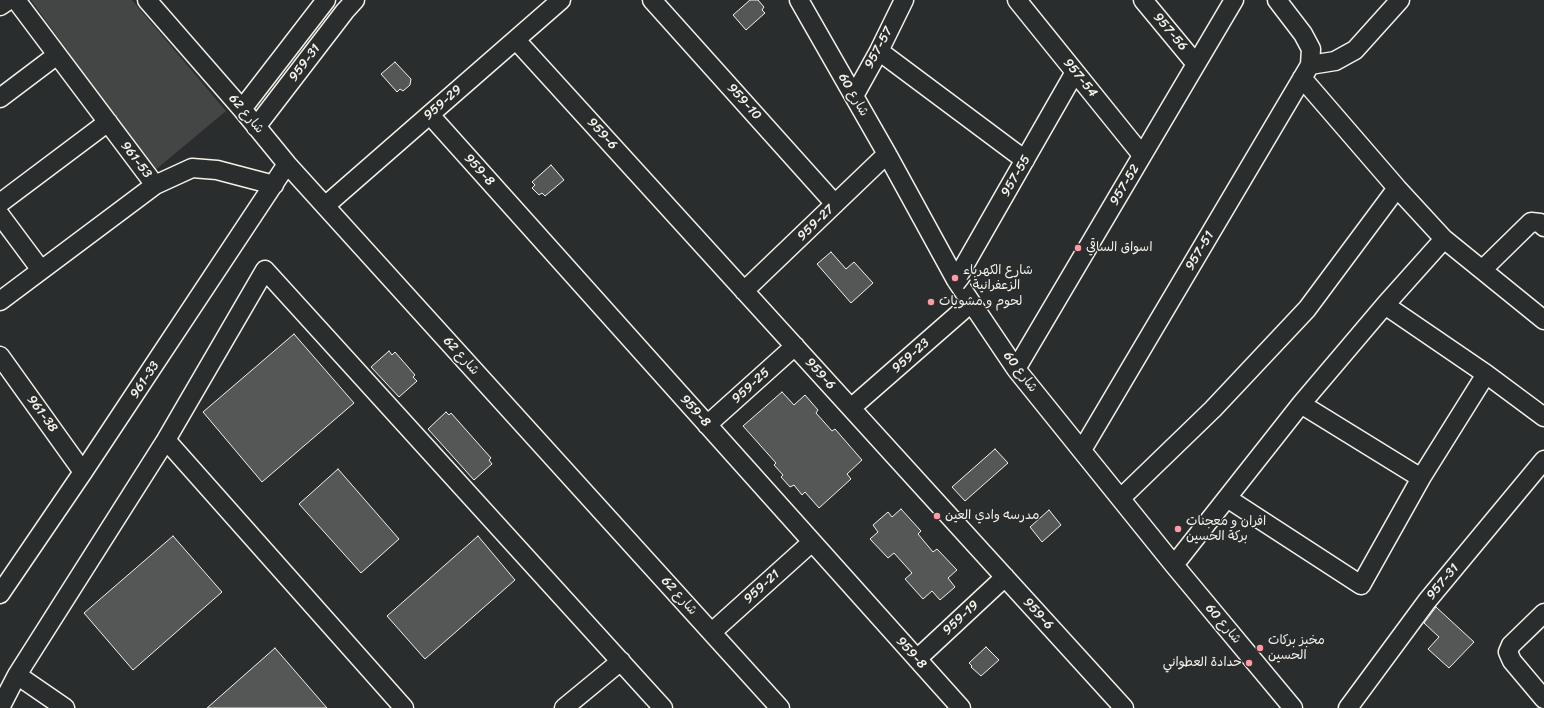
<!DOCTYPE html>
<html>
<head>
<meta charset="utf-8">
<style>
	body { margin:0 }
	canvas { display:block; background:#2a2d2e }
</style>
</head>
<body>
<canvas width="1544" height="708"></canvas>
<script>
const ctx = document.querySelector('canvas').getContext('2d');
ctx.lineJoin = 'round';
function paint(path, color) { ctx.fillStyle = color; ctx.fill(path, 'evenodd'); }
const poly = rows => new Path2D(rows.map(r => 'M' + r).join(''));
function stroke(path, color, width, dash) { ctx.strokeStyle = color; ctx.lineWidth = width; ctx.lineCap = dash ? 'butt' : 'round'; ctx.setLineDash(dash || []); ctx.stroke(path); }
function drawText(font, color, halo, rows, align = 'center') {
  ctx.font = font + ' Sriracha,"Playpen Sans Arabic",sans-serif'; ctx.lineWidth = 3; ctx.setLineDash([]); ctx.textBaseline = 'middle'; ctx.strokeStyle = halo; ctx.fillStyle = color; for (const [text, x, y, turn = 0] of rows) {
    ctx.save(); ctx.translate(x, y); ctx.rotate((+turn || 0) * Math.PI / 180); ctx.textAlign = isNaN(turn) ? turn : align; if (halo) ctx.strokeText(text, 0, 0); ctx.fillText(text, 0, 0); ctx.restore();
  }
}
const green = poly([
	[31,0,132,0,226,111,154,171]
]);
const building = poly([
	[750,0,758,0,764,7,762,10,765,13,746,30,733,15,750,0],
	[395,62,411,79,410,85,403,91,400,89,397,92,381,74,395,62],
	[551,165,564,180,545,196,542,193,539,195,532,188,535,185,532,182,551,165],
	[831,252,846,269,854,262,873,283,851,303,817,264,831,252],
	[294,334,354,403,262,482,203,412,294,334],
	[389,351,392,355,395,352,415,375,413,377,417,381,399,397,371,367,389,351],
	[782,392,794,405,805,395,818,410,816,413,832,431,835,429,862,460,847,474,851,479,819,508,805,492,802,495,794,485,790,487,781,477,783,475,774,465,776,463,743,426,782,392],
	[446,412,449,415,451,413,491,458,489,460,492,464,474,480,428,429,446,412],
	[995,449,1008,463,965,501,952,487,995,449],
	[338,469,399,539,361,573,299,504,338,469],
	[901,509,921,531,918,534,933,552,937,549,957,570,948,578,955,587,940,600,932,591,923,599,905,579,912,573,894,553,888,558,870,539,878,532,873,525,888,512,892,517,901,509],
	[1049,510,1061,525,1042,542,1030,527,1049,510],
	[173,536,222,592,133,670,84,613,173,536],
	[478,536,515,580,425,659,387,616,478,536],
	[1436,607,1474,642,1449,668,1428,649,1439,637,1424,623,1436,607],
	[986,647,999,660,981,676,971,667,972,666,969,663,986,647],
	[275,648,327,708,207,708,275,648]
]);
const minor = poly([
	[147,0,242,109,287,164,780,708],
	[652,0,835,204],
	[799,0,887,154,956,280,1016,369,1174,565,1293,708],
	[1017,0,1142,155],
	[1143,0,1196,64],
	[0,6,9,0],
	[516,40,1124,708],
	[879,51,1025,160],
	[1310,65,1335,61,1355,50,1400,0],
	[1302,78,1397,188,1444,239,1544,320],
	[854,96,879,51,904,0],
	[0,98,57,55],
	[242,109,326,0],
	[430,115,961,708],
	[256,127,345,11,355,0],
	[155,185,192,168,217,170,274,185],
	[0,203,108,122],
	[325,206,561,0],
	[0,215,41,270],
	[1482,270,1531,222,1540,223,1544,227],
	[956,280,1075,72],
	[744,291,887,154],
	[0,301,155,185,16,0],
	[1385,305,1486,374,1544,417],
	[0,356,83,472],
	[1016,369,1234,0],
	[1301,404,1421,478],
	[851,408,971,303],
	[707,425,795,346],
	[166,440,404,708],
	[1082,450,1310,65,1311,49,1303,34,1277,0],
	[1121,498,1213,409,1307,309,1397,188],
	[1227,498,1361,585,1421,478,1486,374],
	[1174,565,1301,404,1385,305,1444,239],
	[0,594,83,472,287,164],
	[1544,613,1511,645,1508,652,1512,661,1544,699],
	[712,632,812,542],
	[917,659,1005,577],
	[17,675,65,708],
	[0,708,17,675,166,440,265,270,663,708],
	[564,708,621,661],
	[1348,708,1427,601,1544,460]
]);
const markers = [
	[1078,248,4,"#ff9aa2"],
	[955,278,4,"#ff9aa2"],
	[931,302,4,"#ff9aa2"],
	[937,516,4,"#ff9aa2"],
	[1178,529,4,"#ff9aa2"],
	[1260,648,4,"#ff9aa2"],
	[1249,663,4,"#ff9aa2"]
];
const streetNames = [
	["957-56",1170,32,50],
	["957-57",879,48,-62],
	["959-31",305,63,-53],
	["957-54",1080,78,51],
	["شارع 60",853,95,60],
	["959-10",744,102,48],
	["959-29",443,103,-41],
	["شارع 62",246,114,50],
	["959-6",602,134,48],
	["961-53",136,160,53],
	["959-8",479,170,48],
	["957-55",1016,176,-60],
	["957-52",1125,185,-59],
	["959-27",816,223,-44],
	["957-51",1200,251,-59],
	["شارع 62",461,356,48],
	["959-23",911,356,-41],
	["شارع 60",1020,372,53],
	["959-6",820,374,48],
	["961-33",145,380,-56],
	["959-25",751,386,-42],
	["959-8",695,411,48],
	["961-38",42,414,54],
	["957-31",1443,582,-50],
	["959-21",762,587,-42],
	["شارع 62",679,596,48],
	["959-6",1038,614,48],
	["959-19",961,618,-43],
	["شارع 60",1223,624,50],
	["959-8",911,653,48]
];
const poiNames = [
	["اسواق الساقي",1086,248],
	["شارع الكهرباء",963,271],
	["/ الزعفرانية",963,286],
	["لحوم و مشويات",939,302],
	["مدرسه وادي العين",945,516],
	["افران و معجنات",1186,522],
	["بركة الحسين",1186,537],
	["مخبز بركات",1268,641],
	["الحسين",1268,656],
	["حدادة العطواني",1241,663,"right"]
];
paint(green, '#444645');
paint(building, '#555756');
stroke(building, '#f4f1e8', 1);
stroke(minor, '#f4f1e8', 21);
stroke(minor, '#2a2d2e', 18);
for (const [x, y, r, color] of markers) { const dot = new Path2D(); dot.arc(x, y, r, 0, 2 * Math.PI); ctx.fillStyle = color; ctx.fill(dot); stroke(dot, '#2a2d2e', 1.5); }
drawText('13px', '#f4f1e8', '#2a2d2e', streetNames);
drawText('13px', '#f4f1e8', '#2a2d2e', poiNames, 'left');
</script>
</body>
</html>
